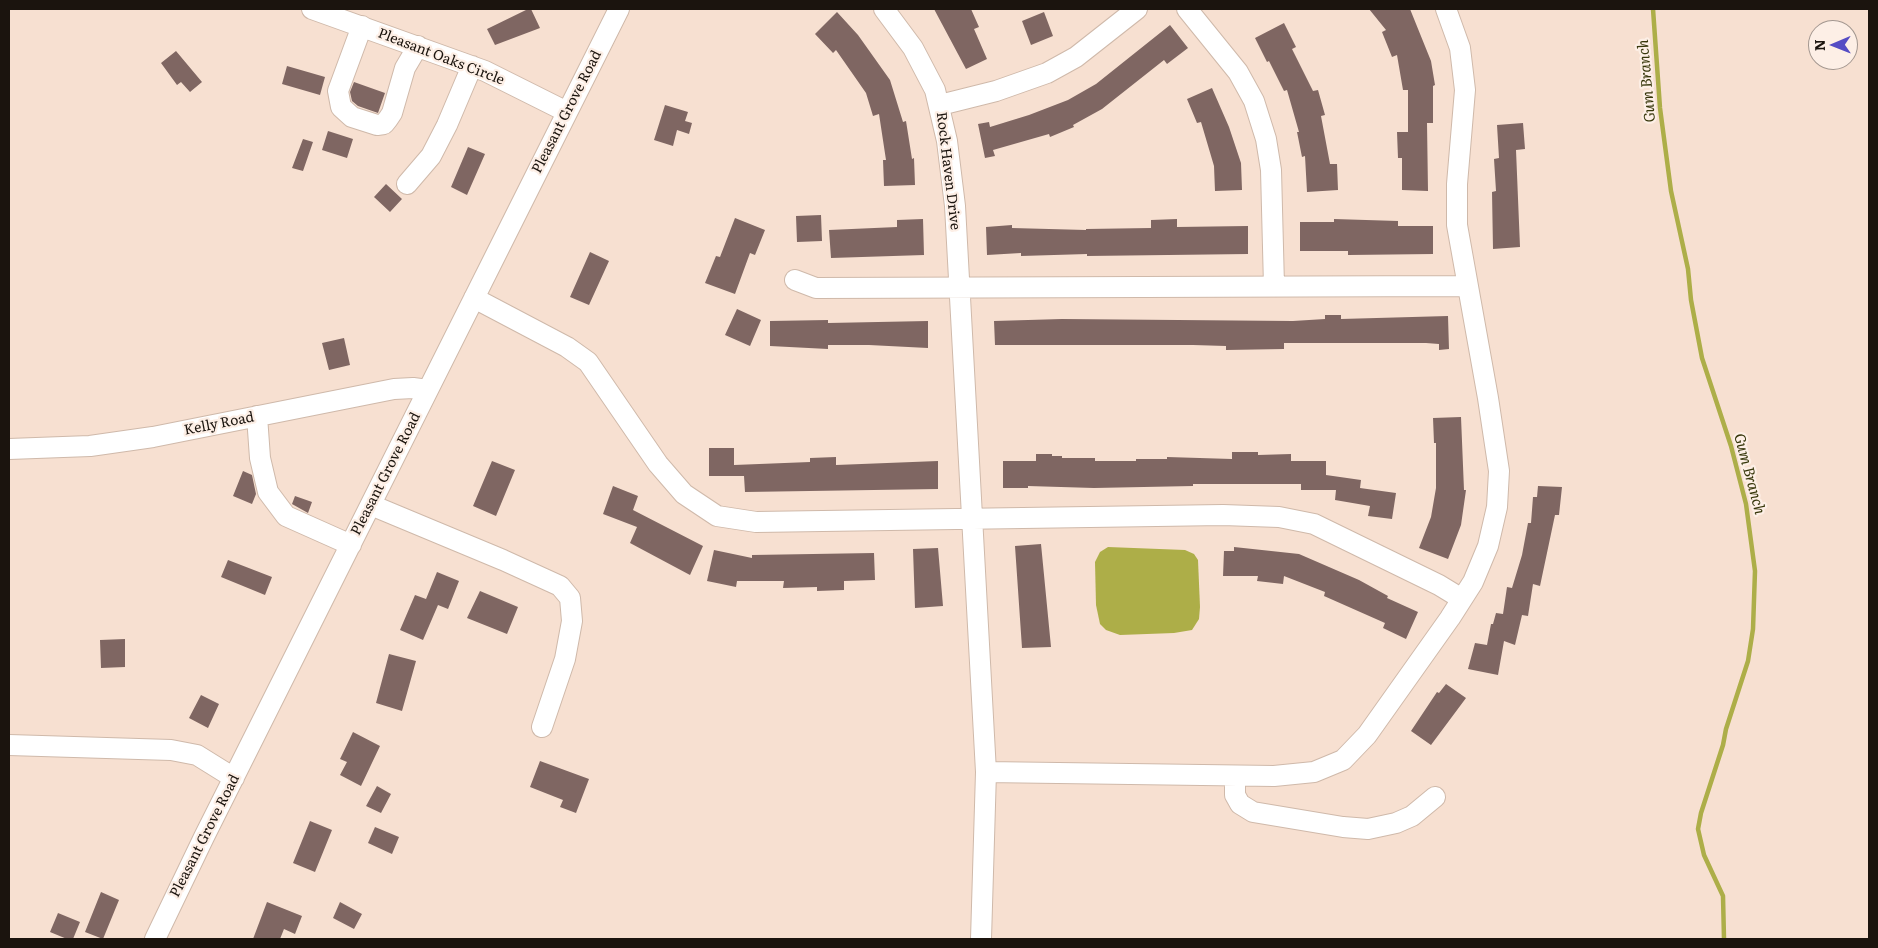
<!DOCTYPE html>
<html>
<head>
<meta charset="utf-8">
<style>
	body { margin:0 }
	#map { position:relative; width:1878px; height:948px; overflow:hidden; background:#f7e0d1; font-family:Literata,serif }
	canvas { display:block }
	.frame { position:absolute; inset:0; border:10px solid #1b140e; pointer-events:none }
	.north { position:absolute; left:1808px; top:20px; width:50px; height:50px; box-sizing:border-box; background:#fdefe6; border:1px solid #a39790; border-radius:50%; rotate:269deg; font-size:14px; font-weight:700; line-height:20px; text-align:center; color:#1b140e }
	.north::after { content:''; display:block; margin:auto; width:18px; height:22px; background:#554cc4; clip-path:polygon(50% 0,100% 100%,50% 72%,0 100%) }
</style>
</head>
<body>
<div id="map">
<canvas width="1878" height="948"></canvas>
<div class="frame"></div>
<div class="north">N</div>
</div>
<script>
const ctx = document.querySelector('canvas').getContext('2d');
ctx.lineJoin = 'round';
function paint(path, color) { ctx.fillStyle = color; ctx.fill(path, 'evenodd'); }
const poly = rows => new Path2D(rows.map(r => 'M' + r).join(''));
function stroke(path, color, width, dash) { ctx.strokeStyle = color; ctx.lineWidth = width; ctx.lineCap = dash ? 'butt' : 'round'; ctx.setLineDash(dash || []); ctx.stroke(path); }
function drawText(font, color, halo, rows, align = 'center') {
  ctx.font = font + ' Literata,serif'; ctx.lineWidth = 4.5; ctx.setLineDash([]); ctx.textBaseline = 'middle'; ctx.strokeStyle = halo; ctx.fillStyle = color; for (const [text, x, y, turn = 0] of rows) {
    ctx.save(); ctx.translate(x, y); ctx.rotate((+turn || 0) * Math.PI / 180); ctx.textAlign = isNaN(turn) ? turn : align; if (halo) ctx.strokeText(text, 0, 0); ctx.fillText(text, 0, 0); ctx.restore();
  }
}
const water = poly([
	[1108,547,1185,550,1194,554,1198,560,1200,607,1199,619,1192,630,1174,633,1120,635,1106,630,1100,624,1096,605,1095,562,1100,552]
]);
const stream = poly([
	[1653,9,1660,108,1671,191,1688,269,1691,300,1702,358,1731,446,1746,504,1755,571,1753,629,1748,661,1726,729,1723,745,1701,813,1698,829,1704,855,1723,896,1724,939]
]);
const building = poly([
	[528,9,531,9,540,28,495,45,487,29],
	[934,9,971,9,979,27,974,29,987,59,966,69],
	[1369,9,1410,9,1431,61,1435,85,1433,86,1433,123,1427,123,1428,191,1402,190,1402,158,1398,158,1397,132,1408,132,1408,90,1403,90,1397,55,1392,57,1382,32,1386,30],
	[837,12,858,35,890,80,903,122,906,121,912,159,914,158,915,185,884,186,883,160,886,160,879,114,873,116,866,93,836,50,833,53,815,34],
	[1044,12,1053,36,1031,45,1022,21],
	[1284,23,1296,47,1292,49,1313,91,1318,90,1325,115,1321,116,1330,164,1337,164,1338,190,1307,192,1305,156,1302,157,1297,132,1299,132,1287,90,1284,91,1269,61,1267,62,1255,38],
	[1170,25,1188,48,1167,64,1164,60,1102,109,1073,125,1074,127,1050,137,1049,134,993,150,995,156,985,158,978,124,989,122,990,127,1029,115,1068,100,1096,84],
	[176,51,202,82,190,92,181,82,177,85,161,63],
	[287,66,325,77,320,95,282,84],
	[354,82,385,93,378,113,358,106,352,101,350,92],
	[1212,88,1229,127,1241,163,1242,190,1215,191,1214,166,1201,122,1197,123,1187,99],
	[665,105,688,112,685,121,692,123,689,134,677,130,673,146,654,140],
	[1523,123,1525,149,1516,150,1520,247,1493,249,1492,192,1496,191,1494,159,1499,158,1497,125],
	[328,131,353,139,347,158,322,150],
	[303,139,313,142,303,171,292,168],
	[468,147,485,154,467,195,451,187],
	[386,184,402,199,390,212,374,197],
	[821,215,822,241,797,242,796,216],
	[735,218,765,230,755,255,750,253,735,294,705,283,716,256,720,257],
	[923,219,924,255,831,258,829,230,897,227,897,220],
	[1177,219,1177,227,1248,226,1248,254,1087,256,1087,254,1021,256,1021,253,987,255,986,227,1012,225,1012,228,1086,230,1086,229,1151,228,1151,220],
	[1334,219,1398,221,1398,226,1433,226,1433,254,1348,255,1348,251,1300,251,1300,222,1334,222],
	[590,252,609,261,589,305,570,297],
	[737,309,761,320,750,346,725,335],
	[1325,315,1341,315,1341,319,1448,316,1449,349,1439,350,1439,344,1426,343,1284,343,1284,349,1226,350,1226,346,1193,345,995,345,994,321,1062,319,1293,321,1325,319],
	[828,320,828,323,928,321,928,348,869,345,828,345,828,349,770,346,770,321],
	[344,338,350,365,329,370,322,343],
	[1461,417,1464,490,1466,490,1461,525,1448,559,1419,548,1431,517,1436,488,1436,443,1434,443,1433,418],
	[709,448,734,448,734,465,810,462,810,458,836,457,836,465,938,461,938,489,745,492,744,476,709,476],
	[1232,452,1258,452,1258,455,1291,454,1291,461,1326,461,1326,475,1361,480,1360,488,1396,493,1392,519,1368,516,1370,506,1335,500,1336,490,1301,490,1301,484,1193,484,1193,486,1094,488,1028,486,1028,488,1003,488,1003,461,1036,461,1036,454,1052,454,1052,456,1062,456,1062,458,1095,458,1095,461,1136,461,1136,459,1167,459,1167,457,1232,459],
	[492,461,515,470,496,516,473,506],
	[243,471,252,475,256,494,252,504,233,496],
	[613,486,638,496,633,510,703,546,690,575,630,543,637,527,603,514],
	[1538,486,1562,487,1559,515,1555,515,1540,586,1533,584,1528,616,1522,615,1515,645,1504,641,1498,675,1468,669,1475,643,1487,645,1491,624,1493,624,1496,613,1503,614,1507,587,1512,588,1522,555,1528,523,1531,523,1533,497,1537,497],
	[295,496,312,502,308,513,292,504],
	[1041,544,1051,647,1022,648,1015,546],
	[1234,547,1299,554,1359,580,1388,596,1387,598,1418,612,1406,639,1383,628,1385,623,1324,596,1325,592,1284,576,1283,584,1257,581,1258,576,1223,576,1224,551,1234,551],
	[938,548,943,606,915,608,913,549],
	[714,550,752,558,752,555,874,553,875,580,844,581,844,590,817,591,817,587,783,588,784,581,737,581,736,587,707,581],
	[228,560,272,577,265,595,221,577],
	[437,572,459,581,448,609,438,605,423,640,400,630,415,595,426,599],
	[480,591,518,607,507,634,467,618],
	[125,639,125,667,101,668,100,640],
	[389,654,416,661,402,711,376,703],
	[1446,684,1466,698,1431,745,1411,731,1437,692,1439,693],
	[201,695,219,704,208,728,189,718],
	[353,732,380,746,361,786,340,775,347,762,340,759],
	[540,761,589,779,576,813,560,807,563,800,530,787],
	[377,786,391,794,381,813,366,806],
	[310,821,332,830,315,872,293,863],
	[375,827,399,837,392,854,368,843],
	[101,892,119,900,103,939,85,932],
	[267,902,302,916,295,934,284,929,280,939,253,939],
	[340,902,362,914,354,929,333,918],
	[58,913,80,922,73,939,67,939,50,932]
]);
const minor = poly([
	[312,9,485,71,567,112],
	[884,9,913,48,935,90,947,141,955,206,986,772,981,939],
	[1187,9,1238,72,1254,101,1266,139,1271,170,1274,286],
	[362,26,338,91,341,107,352,117,377,125,384,124,388,119,392,113,405,68,418,46],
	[940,105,996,91,1047,73,1076,57,1137,9],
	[407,184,431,156,447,125,472,66],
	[795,280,816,288,1467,286],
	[474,298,567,347,588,362,658,464,684,494,717,516,756,522,1223,515,1279,517,1314,524,1439,585,1462,599],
	[257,416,260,458,268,492,286,516,351,545],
	[9,449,90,446,153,437,394,389,413,388,428,390],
	[371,505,503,560,560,586,570,598,572,621,565,659,542,727],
	[9,745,171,750,197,755,234,778],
	[986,772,1274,776,1314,772,1343,760,1367,735,1450,618,1473,582,1488,546,1497,507,1499,471,1488,398,1457,225,1457,184,1465,90,1460,48,1446,9],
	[1235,776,1235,795,1240,804,1253,812,1343,827,1368,829,1396,823,1412,816,1435,797],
	[155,939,204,837,619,9]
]);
const streetNames = [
	["Pleasant Oaks Circle",441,57,21],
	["Pleasant Grove Road",567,112,-63],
	["Rock Haven Drive",948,171,83],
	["Kelly Road",219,424,-11],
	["Pleasant Grove Road",386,474,-63],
	["Pleasant Grove Road",205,836,-63]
];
const waterNames = [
	["Gum Branch",1647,81,-95],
	["Gum Branch",1749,474,75]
];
paint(water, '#adae48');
stroke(stream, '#adae48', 4.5);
paint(building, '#7f6662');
stroke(minor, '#cfb9aa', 22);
stroke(minor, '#fff', 20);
drawText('14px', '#1b140e', '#fdefe6', streetNames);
drawText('italic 15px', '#36360a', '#fdefe6', waterNames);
</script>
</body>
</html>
